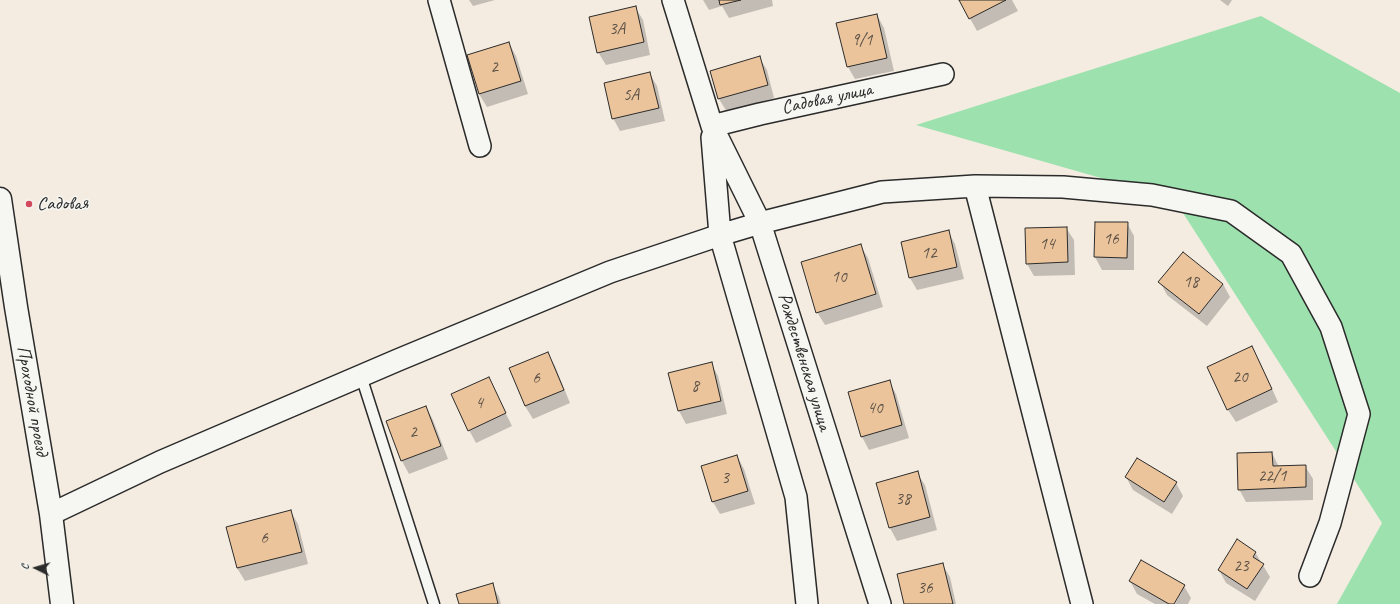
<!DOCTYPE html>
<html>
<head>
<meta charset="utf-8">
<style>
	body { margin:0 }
	#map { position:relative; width:1400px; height:604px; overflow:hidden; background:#f4ece1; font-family:Caveat,sans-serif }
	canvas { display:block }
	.north { position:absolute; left:16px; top:548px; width:40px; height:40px; -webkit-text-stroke:3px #f6f6f2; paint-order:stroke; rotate:275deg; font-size:11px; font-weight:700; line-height:16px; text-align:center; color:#2b2b2b }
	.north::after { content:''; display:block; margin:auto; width:14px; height:18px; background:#2b2b2b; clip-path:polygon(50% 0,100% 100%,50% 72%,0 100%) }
</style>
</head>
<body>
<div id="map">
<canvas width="1400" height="604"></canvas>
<div class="north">С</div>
</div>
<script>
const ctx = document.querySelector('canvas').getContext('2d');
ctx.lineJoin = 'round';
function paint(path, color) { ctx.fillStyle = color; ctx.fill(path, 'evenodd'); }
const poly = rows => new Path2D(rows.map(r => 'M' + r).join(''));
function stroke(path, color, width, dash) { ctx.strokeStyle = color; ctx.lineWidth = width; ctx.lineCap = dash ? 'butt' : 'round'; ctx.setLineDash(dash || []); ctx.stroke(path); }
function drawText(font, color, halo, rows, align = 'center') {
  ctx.font = font + ' Caveat,sans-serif'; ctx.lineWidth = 3; ctx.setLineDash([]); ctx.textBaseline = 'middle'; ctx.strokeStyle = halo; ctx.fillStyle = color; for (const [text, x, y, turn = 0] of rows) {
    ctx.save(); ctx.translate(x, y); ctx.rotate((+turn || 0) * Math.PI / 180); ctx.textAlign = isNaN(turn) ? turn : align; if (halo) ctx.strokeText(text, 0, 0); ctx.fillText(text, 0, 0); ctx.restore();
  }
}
const green = poly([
	[1261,16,1400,93,1400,604,1337,604,1382,523,1174,199,916,125]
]);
const shadow = poly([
	[469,0,495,0,473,6],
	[703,0,772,0,773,6,729,18,722,6,709,10],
	[960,0,1012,0,1018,11,977,31],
	[1220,0,1232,0,1228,6],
	[635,7,643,20,650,55,606,65,598,52],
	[877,15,884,28,894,71,855,79,848,67],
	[509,43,516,56,528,94,487,107,479,94],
	[759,57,767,70,774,98,727,112,719,99,712,71],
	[650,74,657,86,665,121,620,131,613,118],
	[1127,223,1134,236,1134,270,1102,270,1095,257],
	[1066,228,1074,240,1075,275,1034,276,1027,264],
	[948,231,955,244,964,279,917,290,910,278],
	[860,245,868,258,883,307,825,325,817,312],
	[1160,282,1223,284,1230,297,1207,326,1167,295],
	[1251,347,1259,360,1278,402,1236,422,1228,410,1209,367],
	[547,353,555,366,570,403,533,419,525,406,510,368],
	[711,363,718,376,727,414,686,424,679,411,669,373],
	[488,378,512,426,476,443,469,430,453,395],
	[889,381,896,394,909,438,869,450,862,437,849,393],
	[426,407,433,420,448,459,409,474,402,461,387,422],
	[1272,453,1279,467,1305,466,1313,479,1313,500,1246,502,1239,489],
	[737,456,744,469,755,504,720,514,713,502,703,467],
	[917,473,925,485,937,530,897,541,890,528,878,484],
	[1126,477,1176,483,1183,496,1172,514,1133,490],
	[291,512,298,524,308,564,245,581,237,568,227,528],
	[1255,552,1270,577,1255,601,1226,583,1219,570],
	[942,564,950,577,956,604,905,604],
	[1130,581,1184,586,1191,598,1188,604,1175,604,1182,591,1180,591,1173,604,1155,604,1137,594],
	[492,584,499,597,501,604,460,604]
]);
const building = poly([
	[719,0,741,0,720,5,719,0],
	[959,0,1006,0,969,19,959,0],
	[636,6,644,42,597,53,589,17,636,6],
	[877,14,887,58,847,67,836,23,877,14],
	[509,42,521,81,479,94,467,55,509,42],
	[760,56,768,85,718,99,710,71,760,56],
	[650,72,659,108,612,119,604,83,650,72],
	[1095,222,1128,222,1127,258,1094,257,1095,222],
	[1067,227,1068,262,1026,264,1025,228,1067,227],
	[949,230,957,267,909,278,901,242,949,230],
	[861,244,876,294,816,313,801,262,861,244],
	[1183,252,1223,284,1199,314,1158,282,1183,252],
	[1252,346,1272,389,1227,410,1207,367,1252,346],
	[548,352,564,390,525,406,509,368,548,352],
	[712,362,721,401,678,411,668,373,712,362],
	[489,377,506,413,468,431,451,394,489,377],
	[890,380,902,425,861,437,848,392,890,380],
	[426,406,441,446,401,461,386,421,426,406],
	[1272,452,1273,466,1306,465,1306,487,1238,490,1237,453,1272,452],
	[737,455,748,491,712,502,701,466,737,455],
	[1137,458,1177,482,1164,502,1125,477,1137,458],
	[918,471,930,517,889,528,876,483,918,471],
	[291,510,302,552,237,568,226,527,291,510],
	[1237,539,1256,552,1253,557,1264,564,1247,589,1218,570,1237,539],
	[1141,560,1185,585,1174,604,1169,604,1129,581,1141,560],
	[943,563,953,604,904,604,897,574,943,563],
	[493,583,498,604,459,604,456,594,493,583]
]);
const service = poly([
	[361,376,434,604]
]);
const minor = poly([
	[439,0,480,146],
	[673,0,712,126,760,223,880,604],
	[712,126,760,114,943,74],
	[712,137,720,235,796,497,807,604],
	[975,186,1082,604],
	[51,514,160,462,398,360,610,272,720,235,760,223,882,192,975,186,1063,187,1152,195,1231,211,1291,254,1331,327,1359,414,1330,523,1310,576]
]);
const tertiary = poly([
	[0,199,16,307,51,514,62,604]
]);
const markers = [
	[29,204,4,"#d1495b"]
];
const numberNames = [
	["3А",617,30],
	["9/1",862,41],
	["2",494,68],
	["5А",631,96],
	["16",1111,240],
	["14",1047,245],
	["12",929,254],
	["10",839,278],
	["18",1191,283],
	["20",1240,378],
	["6",536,379],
	["8",695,387],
	["4",479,404],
	["40",875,409],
	["2",413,433],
	["22/1",1272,477],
	["3",725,479],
	["38",903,500],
	["6",264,539],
	["23",1241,567],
	["36",925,589]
];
const streetNames = [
	["Садовая улица",827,99,-12],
	["Рождественская улица",804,362,73],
	["Проходной проезд",32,401,80]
];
const poiNames = [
	["Садовая",37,204]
];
paint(green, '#9de2ae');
paint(shadow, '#0003');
paint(building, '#ebc49b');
stroke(building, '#2b2b2b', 1);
stroke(service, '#2b2b2b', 13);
stroke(minor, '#2b2b2b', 24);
stroke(tertiary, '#2b2b2b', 25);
stroke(service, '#f6f6f2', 10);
stroke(minor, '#f6f6f2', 21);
stroke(tertiary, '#f6f6f2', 22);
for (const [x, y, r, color] of markers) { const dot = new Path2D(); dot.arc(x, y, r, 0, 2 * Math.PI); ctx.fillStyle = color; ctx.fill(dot); stroke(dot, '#f6f6f2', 1.5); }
drawText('17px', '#5b5147', null, numberNames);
drawText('19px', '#2b2b2b', '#f6f6f2', streetNames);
drawText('19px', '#2b2b2b', '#f6f6f2', poiNames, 'left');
</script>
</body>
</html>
